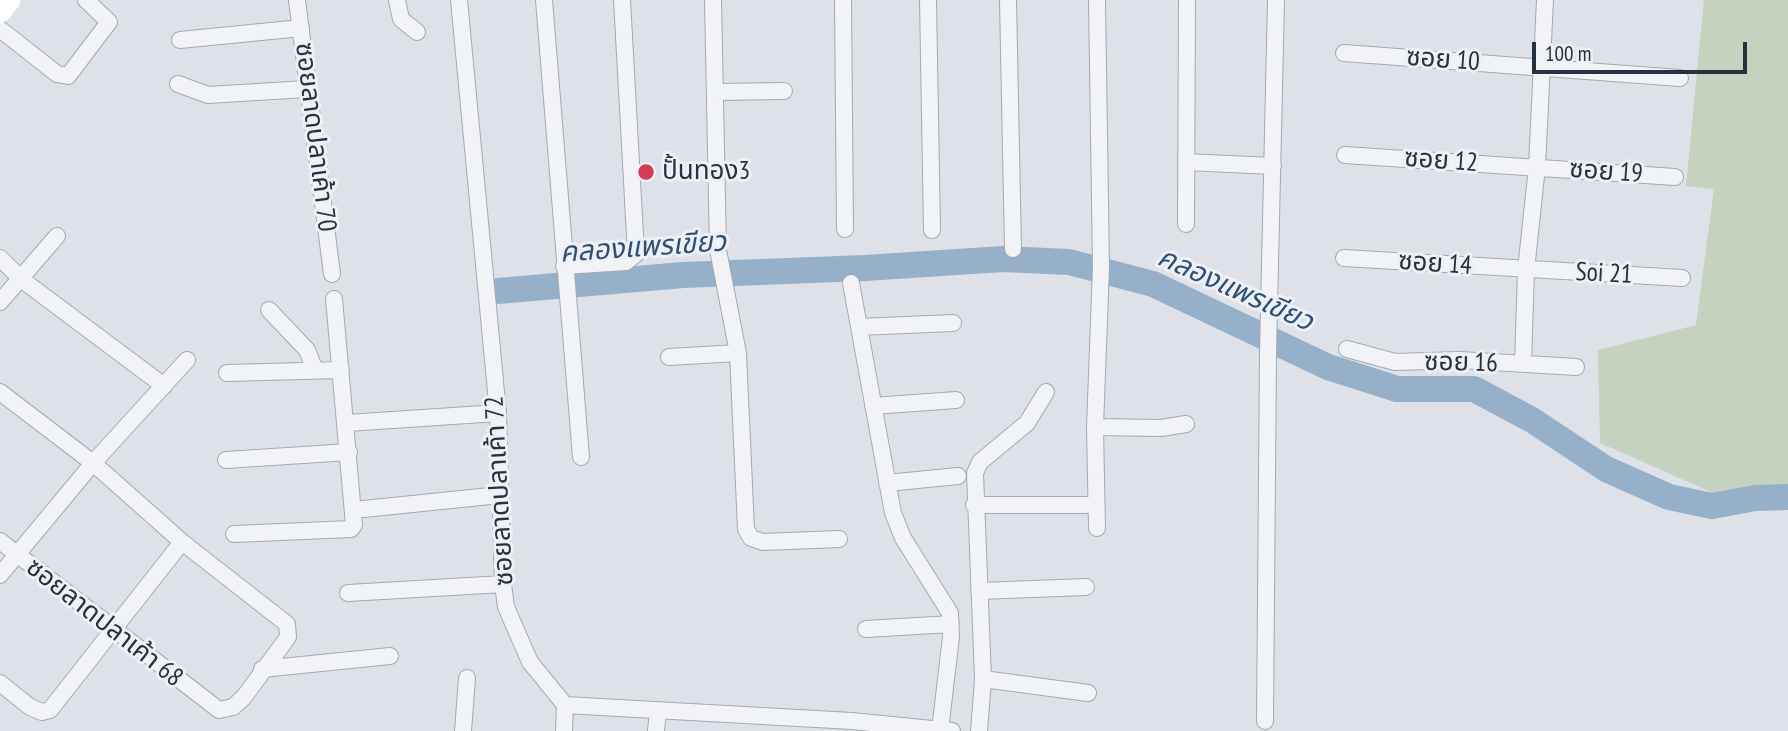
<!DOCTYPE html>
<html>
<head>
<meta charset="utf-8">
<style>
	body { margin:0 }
	#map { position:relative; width:1788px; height:731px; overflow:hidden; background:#dee2e8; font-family:"PT Sans Narrow",sans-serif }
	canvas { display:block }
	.scale { position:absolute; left:1532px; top:42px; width:215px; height:32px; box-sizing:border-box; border:4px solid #26303f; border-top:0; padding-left:9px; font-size:21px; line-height:24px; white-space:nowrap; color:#26303f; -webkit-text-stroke:5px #edf1f6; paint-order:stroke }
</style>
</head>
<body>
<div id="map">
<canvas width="1788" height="731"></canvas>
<div class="scale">100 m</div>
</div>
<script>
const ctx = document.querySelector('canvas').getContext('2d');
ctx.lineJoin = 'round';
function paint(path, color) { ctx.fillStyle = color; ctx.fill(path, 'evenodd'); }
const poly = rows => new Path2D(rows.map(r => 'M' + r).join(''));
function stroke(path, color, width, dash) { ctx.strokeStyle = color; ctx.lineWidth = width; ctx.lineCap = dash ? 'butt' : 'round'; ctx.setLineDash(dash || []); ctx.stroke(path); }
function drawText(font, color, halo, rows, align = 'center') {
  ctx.font = font + ' "PT Sans Narrow","Noto Sans Thai",sans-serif'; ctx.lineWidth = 6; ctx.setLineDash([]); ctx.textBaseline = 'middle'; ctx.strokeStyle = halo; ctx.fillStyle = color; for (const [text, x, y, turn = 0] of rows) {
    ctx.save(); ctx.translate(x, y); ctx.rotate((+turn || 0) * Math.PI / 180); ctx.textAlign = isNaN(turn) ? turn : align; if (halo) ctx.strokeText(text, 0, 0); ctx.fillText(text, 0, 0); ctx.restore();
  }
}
const green = poly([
	[1704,0,1788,0,1788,487,1718,495,1600,443,1598,350,1696,325,1714,189,1686,186]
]);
const river = poly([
	[498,291,683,275,865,268,1003,259,1069,262,1153,284,1328,367,1397,389,1474,389,1532,420,1606,469,1669,497,1712,506,1755,498,1788,497]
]);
const street = poly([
	[297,0,332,274],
	[397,0,401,19,417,32],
	[459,0,498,413,503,584,506,607,530,662,565,705,852,721,952,731],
	[544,0,581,457],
	[713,0,718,250,738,353,746,529,751,538,763,542,839,539],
	[843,0,845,229],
	[928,0,932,230],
	[1008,0,1013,249],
	[0,29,57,74,68,76,109,22,86,0],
	[180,40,301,28],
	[1344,53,1680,78],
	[178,84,208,95,306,89],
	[715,92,784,91],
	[1345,155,1675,177],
	[1186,162,1273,166],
	[1186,224,1187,0],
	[0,258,21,279,164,386],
	[1344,258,1682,278],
	[564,266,626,262,636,254,622,0],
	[851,283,893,513,903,538,950,613,951,637,940,730],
	[0,302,57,236],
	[269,310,307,350,315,370],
	[859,327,953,323],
	[1347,349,1395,362,1460,360,1576,367],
	[669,357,738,353],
	[1523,364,1526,270,1537,167,1545,0],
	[227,373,341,370],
	[0,392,93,463,182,542,287,624,288,637,244,697,233,707,219,710,0,541],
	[873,406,956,400],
	[347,423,498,413],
	[1095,427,1161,428,1186,424],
	[226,460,349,452],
	[887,483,958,476],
	[974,505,1087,505],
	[354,510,500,495],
	[1097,528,1095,427,1101,267,1097,0],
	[234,534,351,529,354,525,334,299],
	[0,575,93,463,187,360],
	[979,591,1086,587],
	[348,593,503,584],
	[866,629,951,624],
	[262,669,390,656],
	[983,679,1088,693],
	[0,683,30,707,42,712,50,710,182,542],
	[1265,721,1268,353,1276,0],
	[463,731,467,678],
	[564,731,565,705],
	[656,731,658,711],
	[979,731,983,679,975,473,980,462,1027,423,1046,392]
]);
const secondary = poly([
	[0,11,9,0]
]);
const markers = [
	[646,172,9,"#d33d54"]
];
const streetNames = [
	["ซอย 10",1443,60,4],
	["ซอยลาดปลาเค้า 70",315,137,83],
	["ซอย 12",1441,161,4],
	["ซอย 19",1606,172,4],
	["ซอย 14",1435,264,4],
	["Soi 21",1604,274,3],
	["ซอย 16",1461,363,1],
	["ซอยลาดปลาเค้า 72",500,491,-93],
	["ซอยลาดปลาเค้า 68",104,623,38]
];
const poiNames = [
	["ปั้นทอง3",662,172]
];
const waterNames = [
	["คลองแพรเขียว",643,248,-4],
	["คลองแพรเขียว",1235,290,24]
];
paint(green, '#c4d2bf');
stroke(river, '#97b0ca', 26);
stroke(street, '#a3a9b2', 18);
stroke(street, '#f1f3f6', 16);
stroke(secondary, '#fff', 23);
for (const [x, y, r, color] of markers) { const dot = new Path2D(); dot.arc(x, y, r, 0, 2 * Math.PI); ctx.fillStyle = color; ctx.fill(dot); stroke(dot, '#edf1f6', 2.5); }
drawText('26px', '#26303f', '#edf1f6', streetNames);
drawText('26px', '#26303f', '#edf1f6', poiNames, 'left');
drawText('italic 28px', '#2f4f75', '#edf1f6', waterNames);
</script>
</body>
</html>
